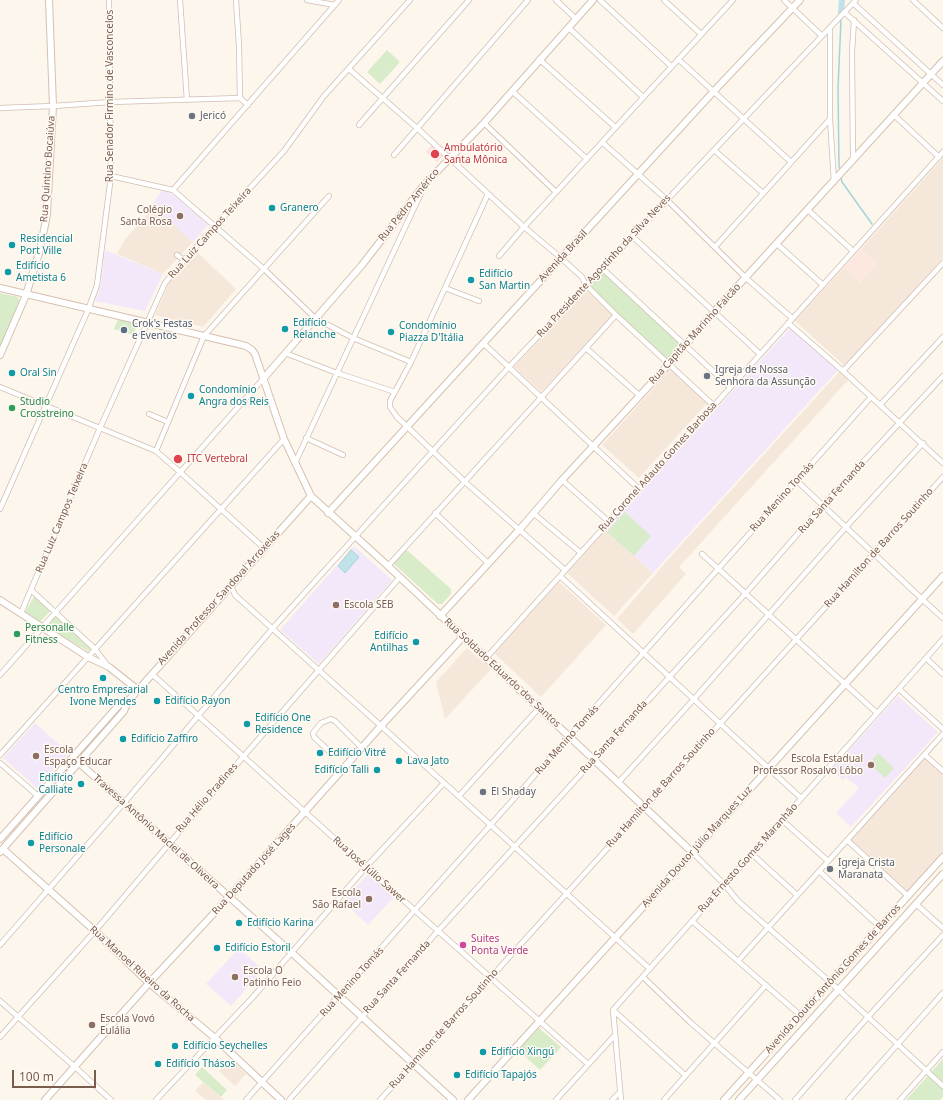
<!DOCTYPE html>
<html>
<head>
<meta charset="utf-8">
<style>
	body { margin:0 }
	#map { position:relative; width:943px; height:1100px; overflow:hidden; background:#fdf6ec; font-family:"Noto Sans",sans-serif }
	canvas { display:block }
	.scale { position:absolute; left:12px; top:1070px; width:84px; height:18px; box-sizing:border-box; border:2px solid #7a5c4d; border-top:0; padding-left:5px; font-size:12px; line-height:14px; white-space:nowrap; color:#7a5c4d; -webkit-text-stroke:3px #fffaf3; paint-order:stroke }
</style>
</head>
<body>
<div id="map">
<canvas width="943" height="1100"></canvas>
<div class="scale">100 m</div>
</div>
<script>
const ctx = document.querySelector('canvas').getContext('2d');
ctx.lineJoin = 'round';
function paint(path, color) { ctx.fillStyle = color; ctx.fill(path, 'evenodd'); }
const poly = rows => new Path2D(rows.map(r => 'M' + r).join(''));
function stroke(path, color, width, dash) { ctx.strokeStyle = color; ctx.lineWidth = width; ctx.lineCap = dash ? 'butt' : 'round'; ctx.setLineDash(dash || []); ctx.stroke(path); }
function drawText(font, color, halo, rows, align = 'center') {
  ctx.font = font + ' "Noto Sans",sans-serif'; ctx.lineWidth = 3; ctx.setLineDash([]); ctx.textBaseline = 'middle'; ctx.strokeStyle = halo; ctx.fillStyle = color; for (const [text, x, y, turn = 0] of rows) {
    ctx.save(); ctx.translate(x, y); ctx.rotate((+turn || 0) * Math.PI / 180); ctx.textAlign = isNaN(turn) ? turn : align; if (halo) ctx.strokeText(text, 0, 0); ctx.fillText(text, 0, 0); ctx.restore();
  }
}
const residential = poly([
	[943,158,943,258,845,366,795,321,844,267,860,282,877,264,861,249],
	[154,207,193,242,163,274,117,254,125,239],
	[196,251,236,289,203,327,155,315,171,278],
	[586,290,613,315,541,392,514,367],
	[671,369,708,402,639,478,602,445],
	[841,370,849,379,679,567,686,574,633,634,617,619,673,554],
	[606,530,653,573,614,616,567,573],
	[559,582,606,625,541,697,494,653],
	[467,648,491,669,445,719,436,682],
	[925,755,943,771,943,857,908,896,847,840],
	[230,1059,246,1074,235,1086,219,1071],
	[203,1082,224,1100,206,1100,195,1091]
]);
const commercial = poly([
	[861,249,877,264,860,282,844,267]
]);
const education = poly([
	[162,190,168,192,175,196,208,225,193,242,152,205],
	[105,250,163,274,145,311,95,301,101,284],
	[792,326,839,369,653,573,606,530],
	[354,546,392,580,319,664,280,630],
	[898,696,938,732,851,827,836,813,859,788,846,777,843,780,831,770],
	[35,723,69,753,37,788,3,758],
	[369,873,395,896,368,925,343,902],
	[239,948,263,970,231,1006,206,984]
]);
const medical = poly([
	[432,145,444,155,437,162,426,152]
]);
const green = poly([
	[387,50,400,62,380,84,367,72],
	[603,269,686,344,669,364,586,285],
	[0,293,18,297,20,303,0,346],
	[118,319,138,324,133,335,114,329],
	[625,512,651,536,634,556,607,532],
	[404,550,408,551,451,589,451,594,442,604,438,604,394,564,395,560],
	[35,595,51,610,40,622,25,612],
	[57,616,91,647,91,649,88,651,48,628,51,620],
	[878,753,894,768,885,778,869,763],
	[539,1028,561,1047,540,1070,518,1050],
	[943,1059,943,1097,940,1100,906,1100],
	[202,1067,227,1090,221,1097,195,1075]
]);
const water = poly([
	[351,550,359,557,345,573,338,566,351,550]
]);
const stream = poly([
	[840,171,839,165,838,88,841,20],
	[841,178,842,182,872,224]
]);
const canal = poly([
	[841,12,842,0]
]);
const street = poly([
	[180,0,187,100],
	[236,0,239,46,240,98],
	[307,0,335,5],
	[556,0,576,19],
	[600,0,671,66],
	[664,0,701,34],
	[784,0,822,36],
	[913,0,943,28],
	[853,3,943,85],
	[844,12,943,101],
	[569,28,643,97],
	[830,28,830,119,834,182],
	[539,59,615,127],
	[678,59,791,162],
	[349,69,417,128,524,227,561,258,582,277,586,285,616,315,713,405],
	[512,91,587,159],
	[0,108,53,106,111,102,240,98,248,105],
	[894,115,939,157],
	[484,123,556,192],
	[359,125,469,0],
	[603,143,666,199,746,278,792,318],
	[714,150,763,193],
	[394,155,528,0],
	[853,161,852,52,854,20],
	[111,176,173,190,264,269,315,318,353,338,411,362],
	[173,190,339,0],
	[488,194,411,362,390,401,390,407,397,417,464,481,565,570],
	[808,210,853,251],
	[633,237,760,354],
	[777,244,823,285],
	[715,247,830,119],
	[177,255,184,260],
	[499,256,524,227,733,0],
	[603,269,730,387],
	[445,288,479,301],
	[788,323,843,371,943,463],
	[483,343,638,488],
	[586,348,639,395],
	[285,353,337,373,395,392],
	[843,371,943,263],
	[0,387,156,451,180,472,264,548],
	[880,405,943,337],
	[149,414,168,422],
	[306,438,343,455],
	[156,451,204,336,329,196],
	[295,463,422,191],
	[562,480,608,521],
	[797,481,922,599,943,618],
	[0,509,88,310,97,285,111,176,109,0],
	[435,513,488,563],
	[533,513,581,553],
	[702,554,877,713],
	[388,566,616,315],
	[560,576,801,798],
	[233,584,232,588,235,595,381,726,650,969],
	[31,590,95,649,108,666],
	[21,613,100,428,165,283,184,260,284,151,324,96,410,0],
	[486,658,943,152],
	[926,658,943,674],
	[152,674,366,867,588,1064],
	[0,675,263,379],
	[899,689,943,729],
	[332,754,314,737,313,733,321,723,331,719,335,721,362,748],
	[0,755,284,439],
	[925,755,943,771],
	[0,763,38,796],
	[618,783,694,699,846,527,923,443],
	[459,796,539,708],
	[782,820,828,861],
	[847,840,908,896],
	[692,852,725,885,738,901,830,982,943,1086],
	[752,854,797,895],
	[819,871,880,927],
	[916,904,943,928],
	[692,921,800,1015],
	[0,945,124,803,272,629,355,537,509,367,856,0],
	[738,961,943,734],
	[643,977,691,1023,780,1100],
	[0,1001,75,1067,111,1100],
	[613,1010,685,1075],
	[0,1037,95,931,243,757,400,577],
	[156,1100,253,997,366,867,444,783],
	[246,1100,871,397],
	[289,1100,438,931,746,593,823,505,943,376],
	[380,1100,943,477],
	[556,1100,615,1035],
	[612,1100,620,1092],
	[621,1100,613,1010,943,639],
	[664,1100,766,985],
	[795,1100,867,1018,943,935],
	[848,1100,943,993],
	[900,1100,943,1052]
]);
const secondary = poly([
	[0,288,238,344,246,346,252,350,255,354,284,439,311,496,388,566,692,852],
	[0,355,26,295,39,253,44,230,47,214,53,106,49,0],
	[263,379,362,265,424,185,484,123,593,0],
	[328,513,714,91,800,0],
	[0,600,88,657,109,667,138,690],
	[440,616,520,529,562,480,669,364,714,312,943,61],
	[70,760,78,762,124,803,291,952,453,1100],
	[0,839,119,705,128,701],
	[3,849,95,931,149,983,215,1038,281,1100],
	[0,852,124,711,128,701,138,690,311,496],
	[45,1100,149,983,229,897,381,726,463,637],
	[468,1100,943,576],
	[724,1100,943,857],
	[739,1100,943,874]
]);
const markers = [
	[192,116,4,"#6b7280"],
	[435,154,5,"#e0444e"],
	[272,208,4,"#0f9aa8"],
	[180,216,4,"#8d6e63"],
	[12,245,4,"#0f9aa8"],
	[8,272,4,"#0f9aa8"],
	[471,280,4,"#0f9aa8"],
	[285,329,4,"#0f9aa8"],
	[124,330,4,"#5c6f8a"],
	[391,332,4,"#0f9aa8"],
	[12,373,4,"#0f9aa8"],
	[707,376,4,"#6b7280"],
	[191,396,4,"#0f9aa8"],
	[12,408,4,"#2e9e5b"],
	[178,459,5,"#e0444e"],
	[336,605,4,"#8d6e63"],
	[17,634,4,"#2e9e5b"],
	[416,642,4,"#0f9aa8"],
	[103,678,4,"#0f9aa8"],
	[157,701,4,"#0f9aa8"],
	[247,724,4,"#0f9aa8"],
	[123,739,4,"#0f9aa8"],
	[320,753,4,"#0f9aa8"],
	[36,756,4,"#8d6e63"],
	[399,761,4,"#0f9aa8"],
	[871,765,4,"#8d6e63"],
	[377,770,4,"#0f9aa8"],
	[81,784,4,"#0f9aa8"],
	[483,792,4,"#6b7280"],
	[31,843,4,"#0f9aa8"],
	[830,869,4,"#6b7280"],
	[369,899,4,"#8d6e63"],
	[239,923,4,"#0f9aa8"],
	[463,945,4,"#d1479c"],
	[217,948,4,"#0f9aa8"],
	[235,977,4,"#8d6e63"],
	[92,1025,4,"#8d6e63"],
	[175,1046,4,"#0f9aa8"],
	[483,1052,4,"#0f9aa8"],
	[158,1064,4,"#0f9aa8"],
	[457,1075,4,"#0f9aa8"]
];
const streetNames = [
	["Rua Senador Firmino de Vasconcelos",110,96,-90],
	["Rua Quintino Bocaiúva",48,169,-86],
	["Rua Pedro Américo",409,205,-51],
	["Rua Luiz Campos Teixeira",210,233,-48],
	["Avenida Brasil",563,256,-47],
	["Rua Presidente Agostinho da Silva Neves",604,266,-47],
	["Rua Capitão Marinho Falcão",695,334,-48],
	["Rua Coronel Adauto Gomes Barbosa",658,467,-48],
	["Rua Menino Tomás",782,497,-48],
	["Rua Santa Fernanda",832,497,-48],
	["Rua Luiz Campos Teixeira",62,518,-67],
	["Rua Hamilton de Barros Soutinho",879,548,-48],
	["Avenida Professor Sandoval Arroxelas",219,598,-48],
	["Rua Soldado Eduardo dos Santos",502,673,43],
	["Rua Santa Fernanda",614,737,-48],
	["Rua Menino Tomás",567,740,-48],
	["Rua Hamilton de Barros Soutinho",661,788,-48],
	["Rua Hélio Pradines",207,798,-49],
	["Travessa Antônio Maciel de Oliveira",156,832,42],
	["Avenida Doutor Júlio Marques Luz",697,847,-48],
	["Rua Ernesto Gomes Maranhão",748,858,-48],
	["Rua Deputado José Lages",254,869,-48],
	["Rua José Júlio Sawer",369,870,42],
	["Rua Manoel Ribeiro da Rocha",142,974,42],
	["Rua Santa Fernanda",397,977,-48],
	["Avenida Doutor Antônio Gomes de Barros",833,979,-48],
	["Rua Menino Tomás",352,982,-48],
	["Rua Hamilton de Barros Soutinho",444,1029,-48]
];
const worshipNames = [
	["Jericó",200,116],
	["Igreja de Nossa",715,370],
	["Senhora da Assunção",715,382],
	["El Shaday",491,792],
	["Igreja Crista",838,863],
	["Maranata",838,875]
];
const healthNames = [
	["Ambulatório",444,148],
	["Santa Mônica",444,160],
	["ITC Vertebral",187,459]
];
const cultureNames = [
	["Granero",280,208],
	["Residencial",20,239],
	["Port Ville",20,251],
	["Edifício",16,266],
	["Ametista 6",16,278],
	["Edifício",479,274],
	["San Martin",479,286],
	["Edifício",293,323],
	["Relanche",293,335],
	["Condomínio",399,326],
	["Piazza D'Itália",399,338],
	["Oral Sin",20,373],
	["Condomínio",199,390],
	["Angra dos Reis",199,402],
	["Edifício",408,636,"right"],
	["Antilhas",408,648,"right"],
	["Centro Empresarial",103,690,"center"],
	["Ivone Mendes",103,702,"center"],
	["Edifício Rayon",165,701],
	["Edifício One",255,718],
	["Residence",255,730],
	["Edifício Zaffiro",131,739],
	["Edifício Vitré",328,753],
	["Lava Jato",407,761],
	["Edifício Talli",369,770,"right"],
	["Edifício",73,778,"right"],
	["Calliate",73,790,"right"],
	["Edifício",39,837],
	["Personale",39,849],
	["Edifício Karina",247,923],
	["Edifício Estoril",225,948],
	["Edifício Seychelles",183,1046],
	["Edifício Xingú",491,1052],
	["Edifício Thásos",166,1064],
	["Edifício Tapajós",465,1075]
];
const educationNames = [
	["Colégio",172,210,"right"],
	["Santa Rosa",172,222,"right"],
	["Escola SEB",344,605],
	["Escola",44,750],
	["Espaço Educar",44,762],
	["Escola Estadual",863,759,"right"],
	["Professor Rosalvo Lôbo",863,771,"right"],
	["Escola",361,893,"right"],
	["São Rafael",361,905,"right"],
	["Escola O",243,971],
	["Patinho Feio",243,983],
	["Escola Vovó",100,1019],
	["Eulália",100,1031]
];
const serviceNames = [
	["Crok's Festas",132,324],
	["e Eventos",132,336]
];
const leisureNames = [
	["Studio",20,402],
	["Crosstreino",20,414],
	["Personalle",25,628],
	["Fitness",25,640]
];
const hotelNames = [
	["Suites",471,939],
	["Ponta Verde",471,951]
];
paint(residential, '#f5e8da');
paint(commercial, '#fde8e0');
paint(education, '#f3e8fa');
paint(medical, '#fbdfe3');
paint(green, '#d8ecc9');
paint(water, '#bfe3e8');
stroke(water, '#a5d3da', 1);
stroke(stream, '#a5d3da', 1.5);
stroke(canal, '#bfe3e8', 6);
stroke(street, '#d1beb0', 6);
stroke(secondary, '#d6c0b0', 8);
stroke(street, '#fff', 4.5);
stroke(secondary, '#fff', 6);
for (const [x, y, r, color] of markers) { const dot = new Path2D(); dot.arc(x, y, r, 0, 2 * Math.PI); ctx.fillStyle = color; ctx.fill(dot); stroke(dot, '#fffaf3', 1.5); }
drawText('10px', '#7a5c4d', '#fffaf3', streetNames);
drawText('10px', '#5b616d', '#fffaf3', worshipNames, 'left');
drawText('10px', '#be3a42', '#fffaf3', healthNames, 'left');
drawText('10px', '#0d838f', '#fffaf3', cultureNames, 'left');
drawText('10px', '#785e54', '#fffaf3', educationNames, 'left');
drawText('10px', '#4e5e75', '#fffaf3', serviceNames, 'left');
drawText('10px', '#27864d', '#fffaf3', leisureNames, 'left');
drawText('10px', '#b23c85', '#fffaf3', hotelNames, 'left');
</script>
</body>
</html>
